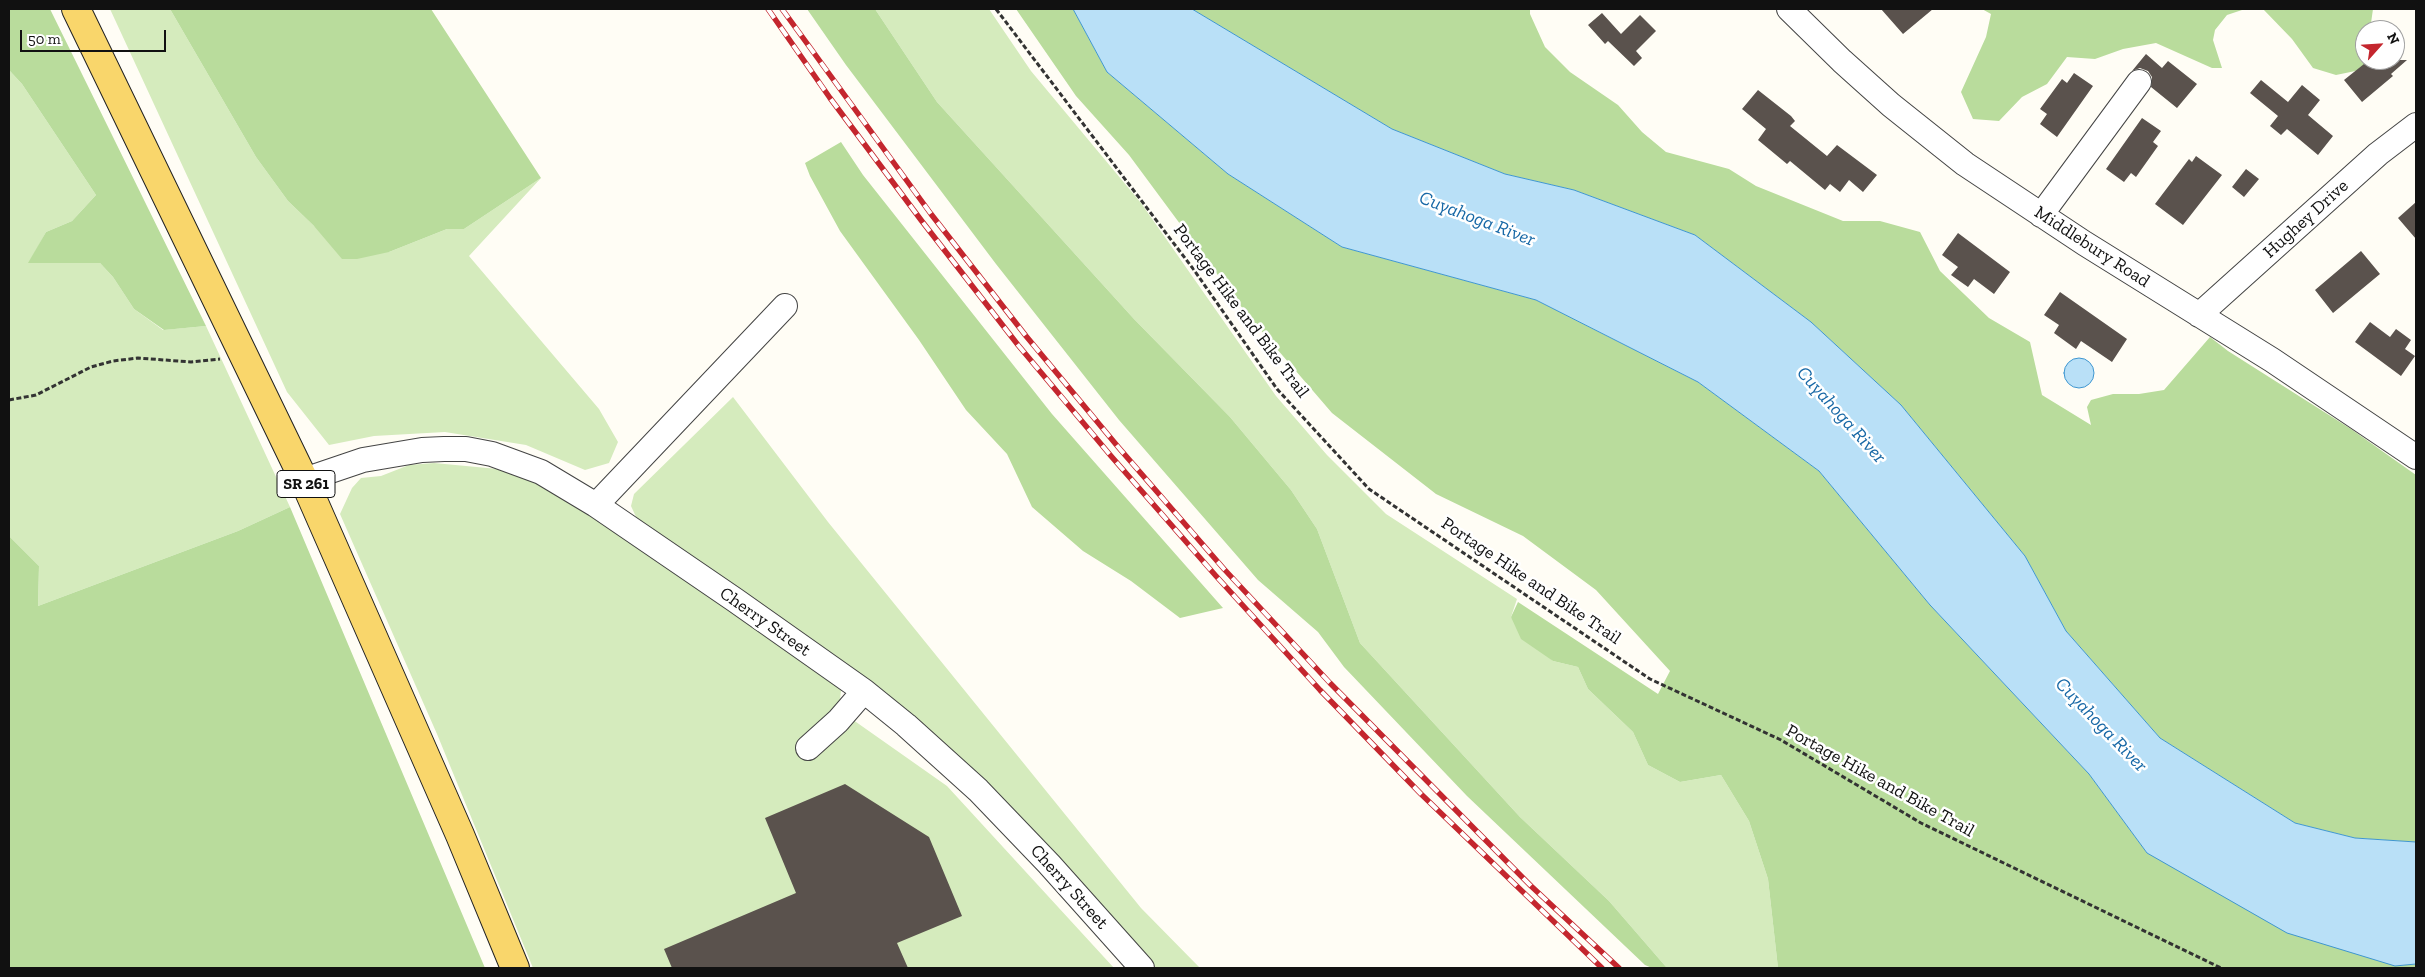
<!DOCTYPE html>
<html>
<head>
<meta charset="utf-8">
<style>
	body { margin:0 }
	#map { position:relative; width:2425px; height:977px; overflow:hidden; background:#fffdf5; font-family:"Zilla Slab",serif }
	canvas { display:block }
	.frame { position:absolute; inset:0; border:10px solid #111; pointer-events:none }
	.north { position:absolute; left:2355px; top:20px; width:50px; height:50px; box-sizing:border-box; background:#fff; border:1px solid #a0a0a0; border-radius:50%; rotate:64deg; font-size:14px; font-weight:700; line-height:20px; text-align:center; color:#111 }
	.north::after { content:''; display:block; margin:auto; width:18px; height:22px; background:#c4262e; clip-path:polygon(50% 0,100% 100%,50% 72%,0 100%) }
	.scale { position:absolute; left:20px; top:30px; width:146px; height:22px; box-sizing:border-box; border:2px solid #111; border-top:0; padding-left:6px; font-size:15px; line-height:18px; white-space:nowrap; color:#111; -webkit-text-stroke:4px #fff; paint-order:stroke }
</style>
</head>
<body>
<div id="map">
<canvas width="2425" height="977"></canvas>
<div class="frame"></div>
<div class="north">N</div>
<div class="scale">50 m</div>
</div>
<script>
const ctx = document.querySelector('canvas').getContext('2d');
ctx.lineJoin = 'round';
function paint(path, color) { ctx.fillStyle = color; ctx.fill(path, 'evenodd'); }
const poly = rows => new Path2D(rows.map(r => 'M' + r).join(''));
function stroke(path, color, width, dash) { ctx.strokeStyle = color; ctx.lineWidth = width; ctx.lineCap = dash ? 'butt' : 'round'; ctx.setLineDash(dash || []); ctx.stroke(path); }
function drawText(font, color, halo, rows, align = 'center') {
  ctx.font = font + ' "Zilla Slab",serif'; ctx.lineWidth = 5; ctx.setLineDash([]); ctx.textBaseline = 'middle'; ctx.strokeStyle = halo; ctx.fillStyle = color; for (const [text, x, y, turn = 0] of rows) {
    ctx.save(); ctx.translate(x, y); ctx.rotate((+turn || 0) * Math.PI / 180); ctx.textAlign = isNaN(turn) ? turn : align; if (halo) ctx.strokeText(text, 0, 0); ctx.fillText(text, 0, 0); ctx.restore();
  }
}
const green = poly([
	[110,9,170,9,256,157,288,201,314,226,389,252,447,229,464,229,541,178,469,256,599,409,618,442,609,463,585,470,526,445,445,432,374,436,329,445,287,392],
	[875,9,989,9,1031,71,1141,203,1276,396,1327,455,1386,514,1517,599,1511,617,1553,661,1578,667,1588,689,1633,732,1648,765,1680,782,1721,775,1749,821,1768,879,1778,968,1667,968,1609,901,1520,817,1360,643,1317,529,1291,490,1230,417,1134,319,937,102],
	[9,70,22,84,96,195,72,221,46,232,29,263,100,263,113,277,134,309,163,330,206,326,290,507,238,531,38,606,39,566,9,536],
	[733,397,828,522,1141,908,1200,968,1156,968,1069,877,1007,806,637,519,631,506,634,494],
	[434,463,498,469,524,477,572,501,835,682,841,690,839,710,947,786,1114,968,533,968,437,734,340,514,352,488,361,478,381,476,409,465]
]);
const forest = poly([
	[9,9,50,9,206,326,164,330,134,309,113,277,100,263,28,263,46,232,72,221,96,195,22,84,9,70],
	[170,9,431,9,541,178,464,229,447,229,389,252,357,259,342,259,314,226,288,201,256,157],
	[807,9,875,9,937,102,1134,319,1230,417,1291,490,1317,529,1360,643,1520,817,1609,901,1667,968,1652,968,1645,965,1467,796,1344,667,1318,632,1258,580,1119,420,996,264,846,65],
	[1016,9,1073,9,1107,72,1228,174,1342,247,1536,300,1698,382,1819,471,1930,605,2089,774,2147,853,2395,966,2416,964,2416,968,1778,968,1768,879,1749,821,1721,775,1680,782,1648,765,1633,732,1588,689,1578,667,1553,661,1521,639,1511,617,1518,602,1658,694,1670,671,1596,590,1523,536,1436,494,1332,413,1246,313,1129,155,1076,96],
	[1192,9,1530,9,1530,14,1545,47,1570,72,1618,105,1642,132,1666,152,1729,169,1756,186,1843,221,1880,221,1920,232,1940,271,1989,318,2030,342,2042,395,2091,425,2087,407,2091,400,2113,394,2139,394,2164,390,2210,337,2228,351,2351,429,2416,475,2416,842,2355,838,2295,823,2160,738,2066,631,2025,556,1901,405,1811,322,1695,235,1574,190,1505,174,1392,129],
	[1982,9,2245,9,2227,15,2215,30,2213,40,2222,68,2212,68,2156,43,2123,49,2095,59,2067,57,2047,84,2022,97,1999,121,1973,119,1961,92,1986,37,1991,14],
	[2263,9,2373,9,2370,30,2365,30,2365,69,2336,75,2313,68,2292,39],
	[841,142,863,175,1052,414,1223,608,1180,618,1131,581,1083,551,1032,507,1007,454,966,410,919,340,840,231,810,176,805,163],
	[290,507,485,968,9,968,9,536,39,566,38,606,238,531]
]);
const water = poly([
	[1073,9,1192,9,1392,129,1505,174,1574,190,1695,235,1811,322,1901,405,2025,556,2066,631,2160,738,2295,823,2355,838,2416,842,2416,964,2395,966,2287,933,2147,853,2089,774,1930,605,1819,471,1698,382,1536,300,1342,247,1228,174,1107,72,1073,9],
	'2064 373a15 15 0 1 1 30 0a15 15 0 1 1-30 0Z'
]);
const building = poly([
	[1881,9,1933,9,1903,34],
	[1602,13,1621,34,1640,15,1656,31,1636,51,1642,58,1634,66,1608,41,1605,44,1588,25],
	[2146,54,2162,68,2168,61,2197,84,2177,108,2151,87,2152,77,2148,71,2140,68,2132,71],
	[2369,60,2407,60,2391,74,2393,76,2362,102,2344,80],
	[2074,73,2093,86,2057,137,2040,124,2047,114,2040,109,2062,79,2067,83],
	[2261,80,2288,102,2302,85,2320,100,2308,115,2333,136,2318,155,2287,129,2281,135,2270,126,2278,116,2250,93],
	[1758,90,1791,116,1795,121,1790,126,1827,156,1837,145,1877,175,1863,192,1849,180,1840,192,1830,184,1825,190,1790,161,1787,164,1758,140,1766,129,1742,109],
	[2142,118,2161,131,2153,142,2158,146,2136,177,2131,173,2124,182,2106,169],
	[2196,156,2222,175,2183,225,2155,204,2189,159,2192,162],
	[2246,169,2259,179,2244,197,2232,187],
	[2416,202,2416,239,2398,218],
	[1958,233,2010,272,1994,294,1974,279,1968,287,1951,275,1958,267,1942,255],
	[2361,251,2380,274,2333,313,2315,290],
	[2060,292,2127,339,2112,362,2081,341,2076,349,2054,333,2059,325,2044,315],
	[2370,322,2390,337,2396,329,2411,340,2405,349,2415,356,2401,376,2355,342],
	[845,784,929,837,962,916,897,943,908,968,672,968,664,949,796,893,765,818]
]);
const path = poly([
	[996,9,1194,270,1277,389,1369,489,1650,679,1781,740,1921,823,2221,968],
	[9,400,36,395,91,367,113,361,138,358,191,362,220,359]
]);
const minor = poly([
	[1789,9,1842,61,1891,105,1965,164,2084,243,2272,360,2416,457],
	[2041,215,2139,82],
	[2199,315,2378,154,2416,125],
	[304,480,363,460,422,450,444,449,466,449,492,454,541,472,596,505,735,600,864,691,906,725,978,790,1049,864,1142,968],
	[596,505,785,306],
	[808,748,838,721,864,691]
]);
const major = poly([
	[76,9,304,480,460,835,515,968]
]);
const rail = poly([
	[768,9,830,98,921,220,1018,345,1111,456,1216,576,1320,690,1421,794,1602,968],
	[782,9,931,214,1026,336,1119,448,1224,569,1330,683,1531,886,1619,968]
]);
const shields = [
	[306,484,58]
];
const shieldNames = [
	["SR 261",306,484]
];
const streetNames = [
	["Hughey Drive",2306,219,-42],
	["Middlebury Road",2092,247,33],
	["Portage Hike and Bike Trail",1241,311,53],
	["Portage Hike and Bike Trail",1531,581,34],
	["Cherry Street",765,622,35],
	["Portage Hike and Bike Trail",1880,781,29],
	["Cherry Street",1069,887,48]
];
const waterNames = [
	["Cuyahoga River",1477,219,21],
	["Cuyahoga River",1841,415,48],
	["Cuyahoga River",2101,725,46]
];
paint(green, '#d5ebbd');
paint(forest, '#b9dc9c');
paint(water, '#b9e0f7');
stroke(water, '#3f96cf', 1);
paint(building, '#5a524d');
stroke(minor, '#444', 26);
stroke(major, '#222', 30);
stroke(path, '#333', 3, [5, 2.5]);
stroke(minor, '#fff', 24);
stroke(major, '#f9d66b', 28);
stroke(rail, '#c4262e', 5.5);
stroke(rail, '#fff', 4, [11]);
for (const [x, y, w] of shields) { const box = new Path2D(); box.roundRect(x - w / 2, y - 13.5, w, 27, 4); ctx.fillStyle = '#fff'; ctx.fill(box); stroke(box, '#111', 1); }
drawText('bold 16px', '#111', null, shieldNames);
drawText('18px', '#111', '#fff', streetNames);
drawText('italic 19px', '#1768a6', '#fff', waterNames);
</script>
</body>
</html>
